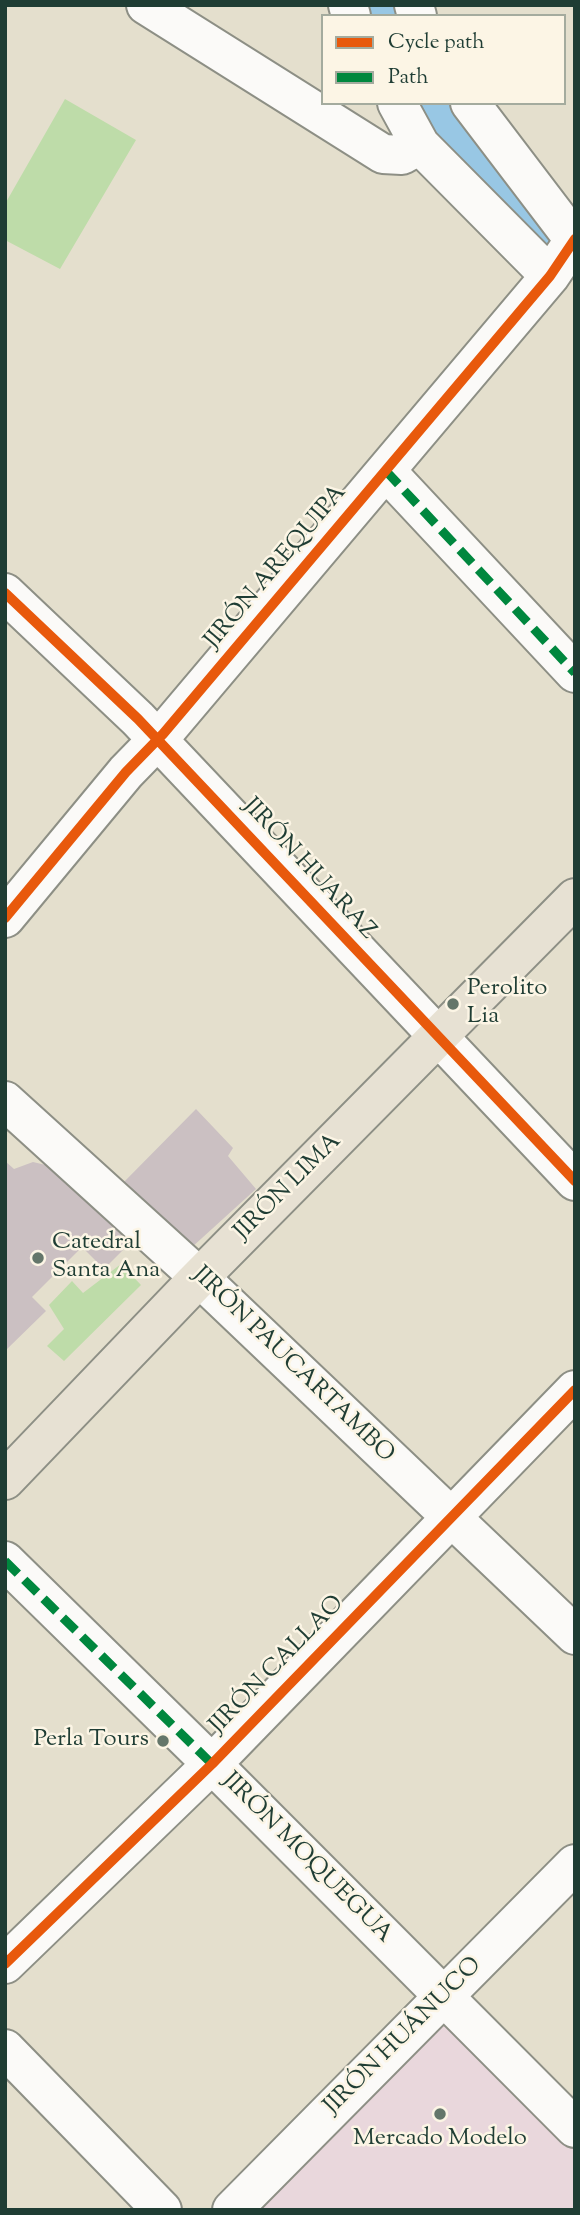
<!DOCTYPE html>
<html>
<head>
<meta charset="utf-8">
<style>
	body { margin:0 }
	#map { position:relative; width:580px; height:2215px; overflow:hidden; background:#e4dfcd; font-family:"Sorts Mill Goudy",serif }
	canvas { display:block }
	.frame { position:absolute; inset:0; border:7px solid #1f3d34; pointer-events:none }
	.legend { position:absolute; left:321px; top:14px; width:245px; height:91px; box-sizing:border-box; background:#fcf5e5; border:2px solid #a4ab9e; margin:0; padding:9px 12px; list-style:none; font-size:21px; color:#1f3d34 }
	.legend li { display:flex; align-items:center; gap:14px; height:35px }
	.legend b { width:35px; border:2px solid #a4ab9e }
</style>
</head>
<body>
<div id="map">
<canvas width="580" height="2215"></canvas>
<div class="frame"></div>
<ul class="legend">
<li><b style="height:9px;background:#e8590c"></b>Cycle path</li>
<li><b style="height:9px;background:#00873e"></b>Path</li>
</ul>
</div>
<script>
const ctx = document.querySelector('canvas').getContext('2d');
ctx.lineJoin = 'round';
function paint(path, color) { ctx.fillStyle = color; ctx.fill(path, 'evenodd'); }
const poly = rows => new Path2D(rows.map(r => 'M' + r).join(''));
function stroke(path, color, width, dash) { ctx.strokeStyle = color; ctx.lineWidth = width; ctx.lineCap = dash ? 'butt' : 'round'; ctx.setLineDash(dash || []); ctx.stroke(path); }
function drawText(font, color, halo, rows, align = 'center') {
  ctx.font = font + ' "Sorts Mill Goudy",serif'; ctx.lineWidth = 5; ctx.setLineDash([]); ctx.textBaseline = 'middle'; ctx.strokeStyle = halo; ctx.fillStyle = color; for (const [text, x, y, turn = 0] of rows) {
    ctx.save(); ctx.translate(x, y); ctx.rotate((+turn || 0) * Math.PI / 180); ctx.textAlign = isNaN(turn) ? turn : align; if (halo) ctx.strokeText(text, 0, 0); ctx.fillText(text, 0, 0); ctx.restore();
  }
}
const built = poly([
	[454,2009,575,2126,575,2210,236,2210]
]);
const green = poly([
	[65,99,136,140,60,269,5,240,5,204],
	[121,1264,141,1285,64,1361,47,1346,64,1329,49,1305,72,1281,83,1293]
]);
const river = poly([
	[385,5,389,16],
	[439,103,539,227]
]);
const building = poly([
	[196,1109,233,1148,228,1156,256,1189,191,1248,121,1185],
	[5,1161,14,1169,33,1162,54,1167,135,1238,104,1269,82,1247,32,1297,46,1311,5,1351]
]);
const minor = poly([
	[146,5,383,154,402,155,420,145],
	[348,5,351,16],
	[414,5,417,16],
	[397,103,420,145,550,276],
	[470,103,575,241],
	[386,471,575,673],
	[5,593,138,719,575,1181],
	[5,918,126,772,163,734,550,276,575,239],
	[5,1101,200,1278,575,1635],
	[5,1561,212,1764,575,2128],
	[5,1964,212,1764,575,1390],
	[5,2049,162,2210],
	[232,2210,575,1864]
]);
const major = poly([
	[5,1480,194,1283,575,898]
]);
const quiet = poly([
	[386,471,575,673],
	[5,1561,212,1764]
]);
const cycleway = poly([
	[5,593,138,719,575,1181],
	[5,918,126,772,163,734,550,276,575,239],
	[5,1964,212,1764,575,1390]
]);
const markers = [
	[453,1004,7,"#64766a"],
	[38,1258,7,"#64766a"],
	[163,1741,7,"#64766a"],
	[440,2114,7,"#64766a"]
];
const streetNames = [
	["JIRÓN AREQUIPA",277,568,-50],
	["JIRÓN HUARAZ",308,870,47],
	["JIRÓN LIMA",289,1188,-45],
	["JIRÓN PAUCARTAMBO",292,1366,44],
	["JIRÓN CALLAO",278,1666,-46],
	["JIRÓN MOQUEGUA",306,1859,45],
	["JIRÓN HUÁNUCO",404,2037,-45]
];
const poiNames = [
	["Perolito",467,990],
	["Lia",467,1018],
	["Catedral",52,1244],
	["Santa Ana",52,1272],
	["Perla Tours",149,1741,"right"],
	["Mercado Modelo",440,2140,"center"]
];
paint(built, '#e9d7dc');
paint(green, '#bedca9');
stroke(river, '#98c7e4', 56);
paint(building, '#cbc0c2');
stroke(minor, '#8d8f85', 42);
stroke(major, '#8d8f85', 42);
stroke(minor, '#fbfaf8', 38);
stroke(major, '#e7e1d3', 38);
stroke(quiet, '#00873e', 9, [18, 9]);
stroke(cycleway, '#e8590c', 10);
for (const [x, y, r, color] of markers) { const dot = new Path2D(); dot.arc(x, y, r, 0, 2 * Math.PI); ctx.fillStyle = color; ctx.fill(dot); stroke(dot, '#fcf5e5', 2.5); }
drawText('24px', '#1f3d34', '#fcf5e5', streetNames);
drawText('24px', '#1f3d34', '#fcf5e5', poiNames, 'left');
</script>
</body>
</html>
